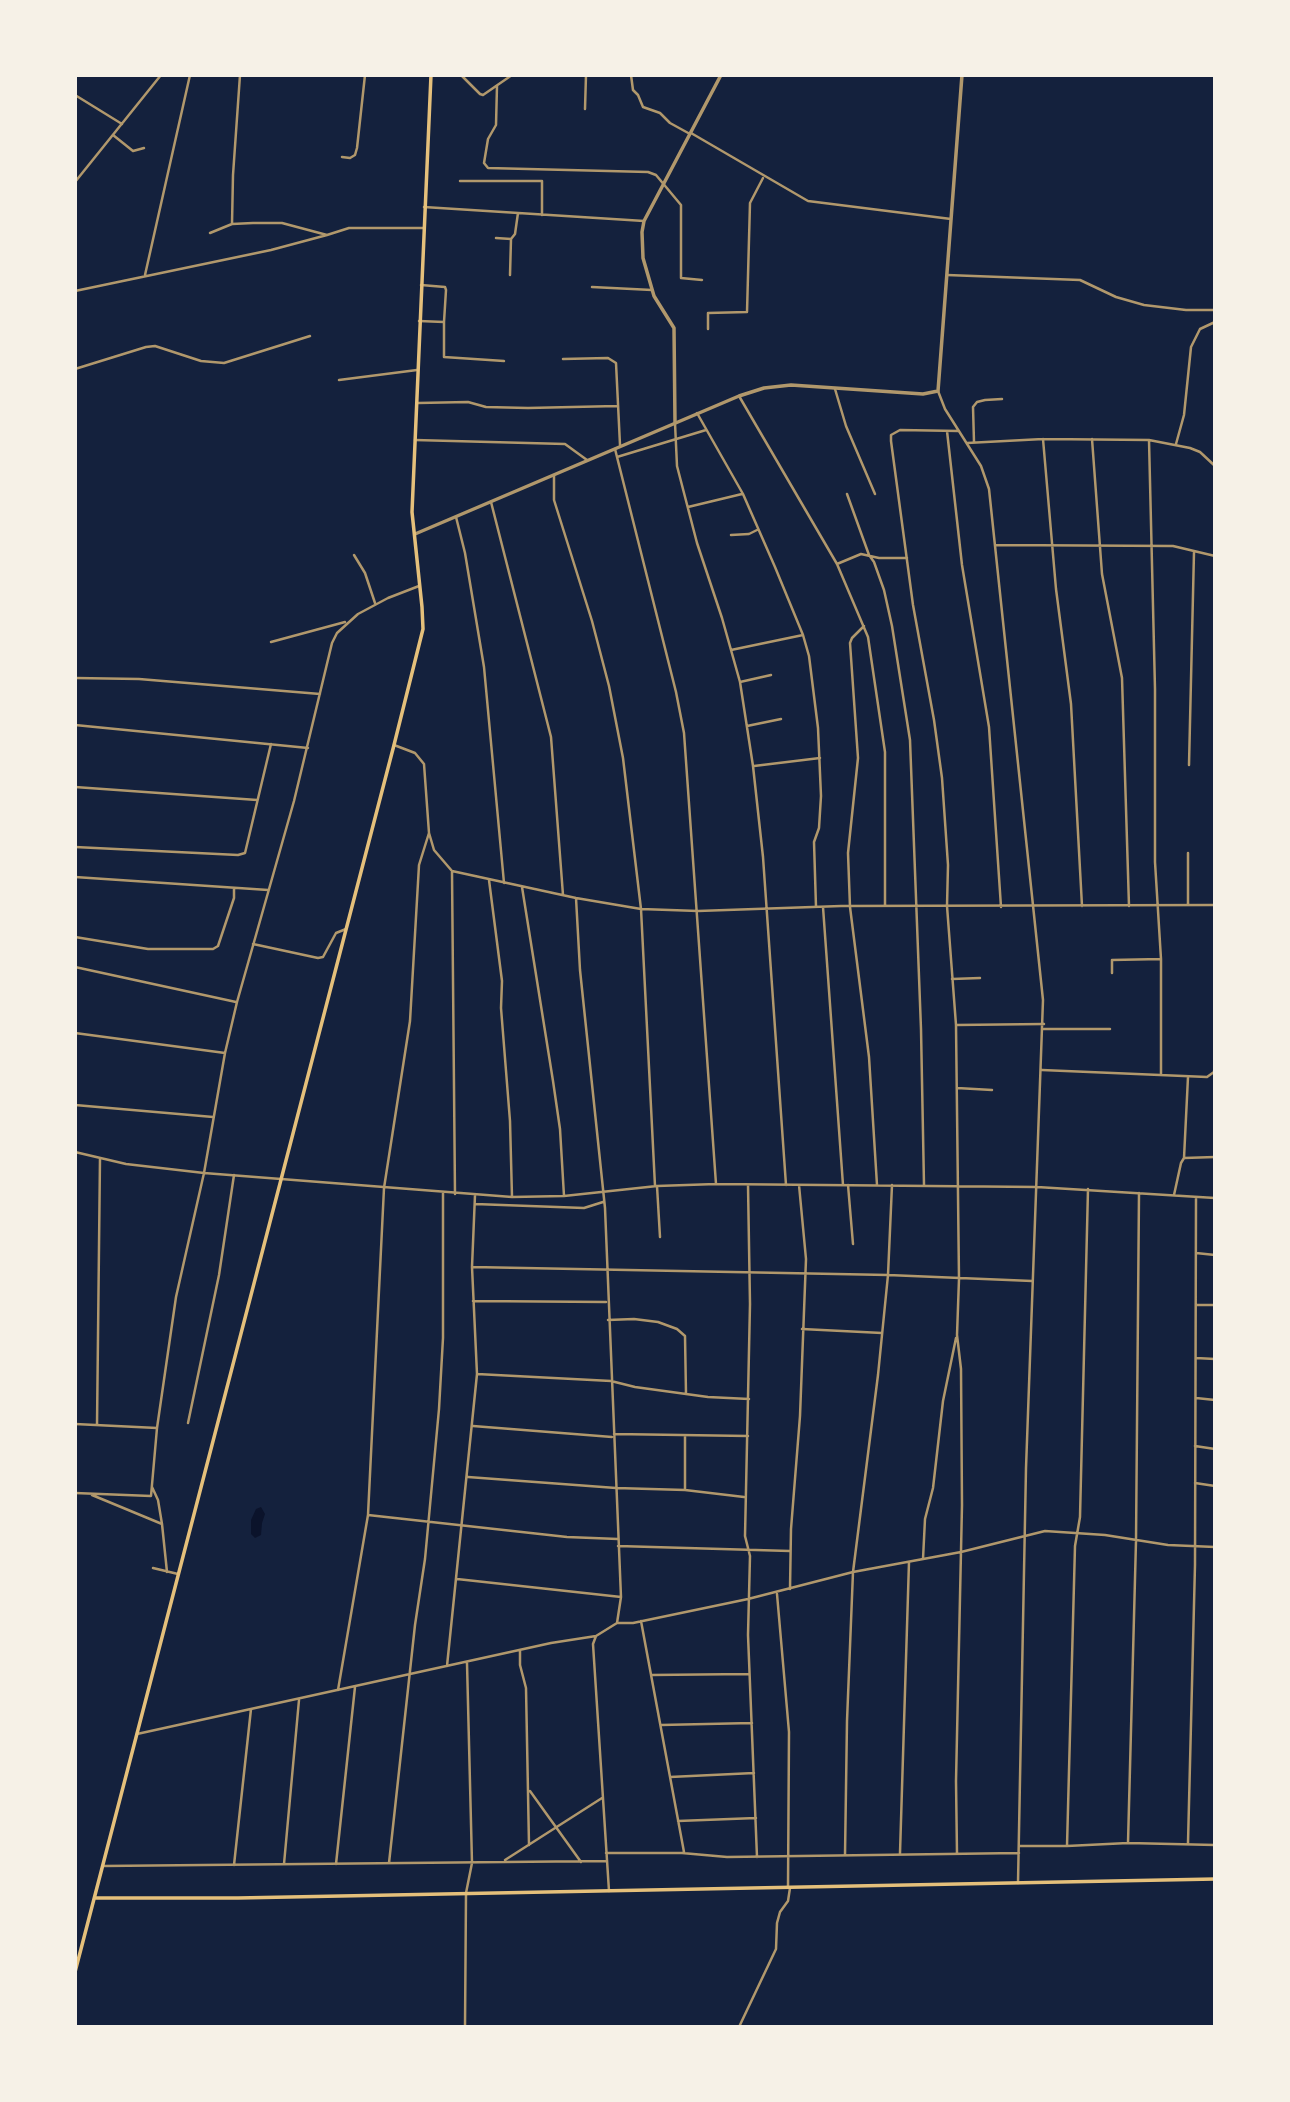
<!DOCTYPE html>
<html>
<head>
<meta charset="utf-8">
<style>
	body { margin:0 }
	#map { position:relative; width:1290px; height:2102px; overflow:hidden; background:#14213d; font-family:"DM Sans",sans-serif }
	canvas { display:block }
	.frame { position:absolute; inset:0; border:77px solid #f6f1e7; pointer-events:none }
</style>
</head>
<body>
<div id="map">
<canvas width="1290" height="2102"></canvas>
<div class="frame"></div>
</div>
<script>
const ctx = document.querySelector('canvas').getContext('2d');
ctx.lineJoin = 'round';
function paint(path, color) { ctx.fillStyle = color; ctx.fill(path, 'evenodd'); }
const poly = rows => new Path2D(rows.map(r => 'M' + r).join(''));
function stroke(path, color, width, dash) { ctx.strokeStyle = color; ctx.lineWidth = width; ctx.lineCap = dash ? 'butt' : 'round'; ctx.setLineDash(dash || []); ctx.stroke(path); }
const water = poly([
	[261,1507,265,1514,262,1523,261,1535,255,1538,251,1534,251,1520,256,1509]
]);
const minor = poly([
	[461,75,480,94,483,95,512,75],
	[631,75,633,90,638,95,643,107,660,113,670,123,690,134],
	[497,86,496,125,488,139,484,163,488,168,648,172,656,175,681,205,681,278,702,280],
	[75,95,122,124],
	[585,109,586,75],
	[691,133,808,201,951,219],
	[113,135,133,151,144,148],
	[342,157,350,158,355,155,357,148,365,75],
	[460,181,542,181,542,215],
	[75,182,161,75],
	[424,207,644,221],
	[232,224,233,175,240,75],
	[210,233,232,224,253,223,282,223,327,235,349,228,423,228],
	[496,238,511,239,515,234,518,213],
	[145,275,190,75],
	[510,275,511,239],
	[947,275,1080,280,1116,297,1144,305,1186,310,1215,310],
	[592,287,652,290],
	[75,291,271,250,327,235],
	[419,321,444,322,446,290,445,287,421,285],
	[444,322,444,357,504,361],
	[708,329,708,313,747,312,750,203,763,178],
	[563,359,608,358,616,363,620,445],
	[75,369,146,347,155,346,201,361,224,363,310,336],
	[339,380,417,370],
	[835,389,846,426,875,494],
	[938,391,945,409,981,466,989,489,1043,1000,1026,1468,1018,1883],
	[739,396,837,564,868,637,885,752,885,906],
	[418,403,468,402,486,407,528,408,617,406],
	[697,413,743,494,775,567,803,635,809,656,818,728,821,796,819,828,814,842,816,907],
	[675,423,677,466,697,543,722,618,740,682,753,766,763,857,786,1185],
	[947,431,962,565,989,727,1001,907],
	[1043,439,1056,589,1071,704,1082,906],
	[1092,439,1102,574,1122,678,1129,906],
	[415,440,565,444,587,460],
	[1149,440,1155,689,1155,862,1161,959,1161,1075],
	[974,442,973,407,977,402,985,400,1002,399],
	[967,443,1043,439,1149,440,1190,448,1200,452,1215,466],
	[1176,444,1184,415,1191,347,1200,329,1215,322],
	[615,449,676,692,684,733,716,1184],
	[617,457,706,430],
	[554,476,554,500,592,621,609,686,623,758,641,909,655,1186],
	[847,494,869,555,874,562,884,590,892,626,910,740,921,1029,924,1185],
	[491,502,551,737,563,895],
	[688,507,742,494],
	[456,517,465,553,484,667,504,883],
	[731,535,749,534,757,530],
	[996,545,1173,546,1215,556],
	[354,555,365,573,375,603],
	[837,564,861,554,879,558,907,558],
	[419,586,388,598,358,614,337,633,332,643,294,801,237,1002,225,1053,204,1173,512,1197,564,1196,657,1186,716,1184,1037,1187,1215,1198],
	[864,626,852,638,850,643,858,758,848,853,850,907,869,1057,877,1185],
	[271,642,345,622],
	[731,650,803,635],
	[75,678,139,679,320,694],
	[740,682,771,675],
	[75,725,308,748],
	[747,726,781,719],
	[1189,765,1194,552],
	[754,766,820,758],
	[75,787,257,800],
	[429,833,434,850,452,871,576,898,641,909,698,911,841,906,1215,905],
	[75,847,238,855,245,853,271,744],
	[452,872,455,1194],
	[75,877,268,890],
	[489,880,502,981,501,1008,510,1121,512,1197],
	[522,887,553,1081,560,1129,564,1196],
	[576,898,580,970,605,1208,621,1597,617,1623],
	[1188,905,1188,853],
	[823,907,843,1185],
	[75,937,148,949,213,949,218,946,234,898,234,888],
	[253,944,318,958,323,957,336,933,346,929],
	[75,967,236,1002],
	[1112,973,1112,960,1161,959],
	[952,979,980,978],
	[956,1025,1044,1024],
	[1044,1029,1110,1029],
	[75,1033,225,1053],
	[1042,1070,1207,1077,1214,1072,1215,1062],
	[957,1088,992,1090],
	[75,1105,213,1117],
	[75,1152,126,1164,204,1173,176,1297,157,1428,151,1496,75,1493],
	[1184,1158,1188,1077],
	[748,1185,750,1304,745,1536,750,1556,748,1635,757,1857],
	[848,1185,853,1244],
	[657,1186,660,1237],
	[1174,1195,1181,1163,1184,1158,1215,1157],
	[475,1204,584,1208,603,1202],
	[1196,1253,1215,1255],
	[472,1267,888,1275,1032,1281],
	[473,1301,606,1302],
	[1197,1305,1215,1305],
	[608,1320,634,1319,658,1322,677,1329,685,1336,686,1394],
	[802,1329,882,1333],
	[1196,1358,1215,1359],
	[477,1374,611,1381,635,1387,708,1397,749,1399],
	[1196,1398,1215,1400],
	[188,1423,219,1275,234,1175],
	[75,1424,157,1428],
	[97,1425,100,1158],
	[473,1426,612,1437],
	[614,1434,748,1436],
	[685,1436,685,1490],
	[1195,1446,1215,1449],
	[468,1477,616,1488,685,1490,744,1497],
	[1195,1483,1215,1486],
	[152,1487,158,1500,162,1524],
	[92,1495,162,1524,167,1572],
	[368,1515,567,1537,618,1539],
	[618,1546,790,1551],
	[923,1559,925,1519,933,1488,943,1401,956,1338],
	[153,1568,178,1574],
	[457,1579,621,1597],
	[790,1589,791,1529,800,1416,806,1259,799,1185],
	[777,1594,789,1732,788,1887],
	[641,1621,684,1852],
	[596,1636,593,1644,609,1891],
	[520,1650,520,1665,526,1688,529,1845],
	[447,1666,477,1374,472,1267,475,1195],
	[651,1675,749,1674],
	[338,1690,368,1515,384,1188,410,1021,419,865,429,833,424,764,415,753,394,745],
	[661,1725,752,1723],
	[137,1734,551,1643,596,1636,617,1623,633,1623,748,1599,853,1572,961,1552,1045,1531,1105,1535,1168,1545,1215,1547],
	[670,1777,754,1773],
	[530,1791,581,1862],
	[678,1821,756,1818],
	[1128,1843,1136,1541,1139,1193],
	[1188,1843,1195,1565,1196,1197],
	[1019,1846,1067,1846,1128,1843,1215,1845],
	[1067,1846,1075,1546,1080,1517,1088,1189],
	[606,1853,682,1853,727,1857,1019,1853],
	[900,1853,909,1562],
	[957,1854,956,1781,962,1505,961,1369,957,1335,959,1279,956,1025,947,906,948,865,942,778,934,720,913,605,891,441,891,435,900,430,959,431],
	[845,1855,847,1721,853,1572,878,1375,888,1275,892,1185],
	[505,1860,602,1798],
	[389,1863,415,1625,425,1559,439,1409,443,1338,443,1193],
	[284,1864,299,1700],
	[336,1864,355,1687],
	[234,1865,251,1709],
	[103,1866,606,1861],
	[465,2027,466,1893,472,1863,467,1663],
	[739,2027,776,1949,777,1923,780,1912,788,1901,790,1888]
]);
const tertiary = poly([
	[675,423,674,328,654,296,643,258,642,232,644,221,721,75],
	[415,534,739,396,764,388,791,385,923,394,938,391,962,75]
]);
const secondary = poly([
	[95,1898,238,1898,1215,1879],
	[75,1972,394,745,423,629,422,607,412,512,431,75]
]);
paint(water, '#0b132b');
stroke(minor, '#b1986c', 2.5);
stroke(tertiary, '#b1986c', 3.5);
stroke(secondary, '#e5c07b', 3.5);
</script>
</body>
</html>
